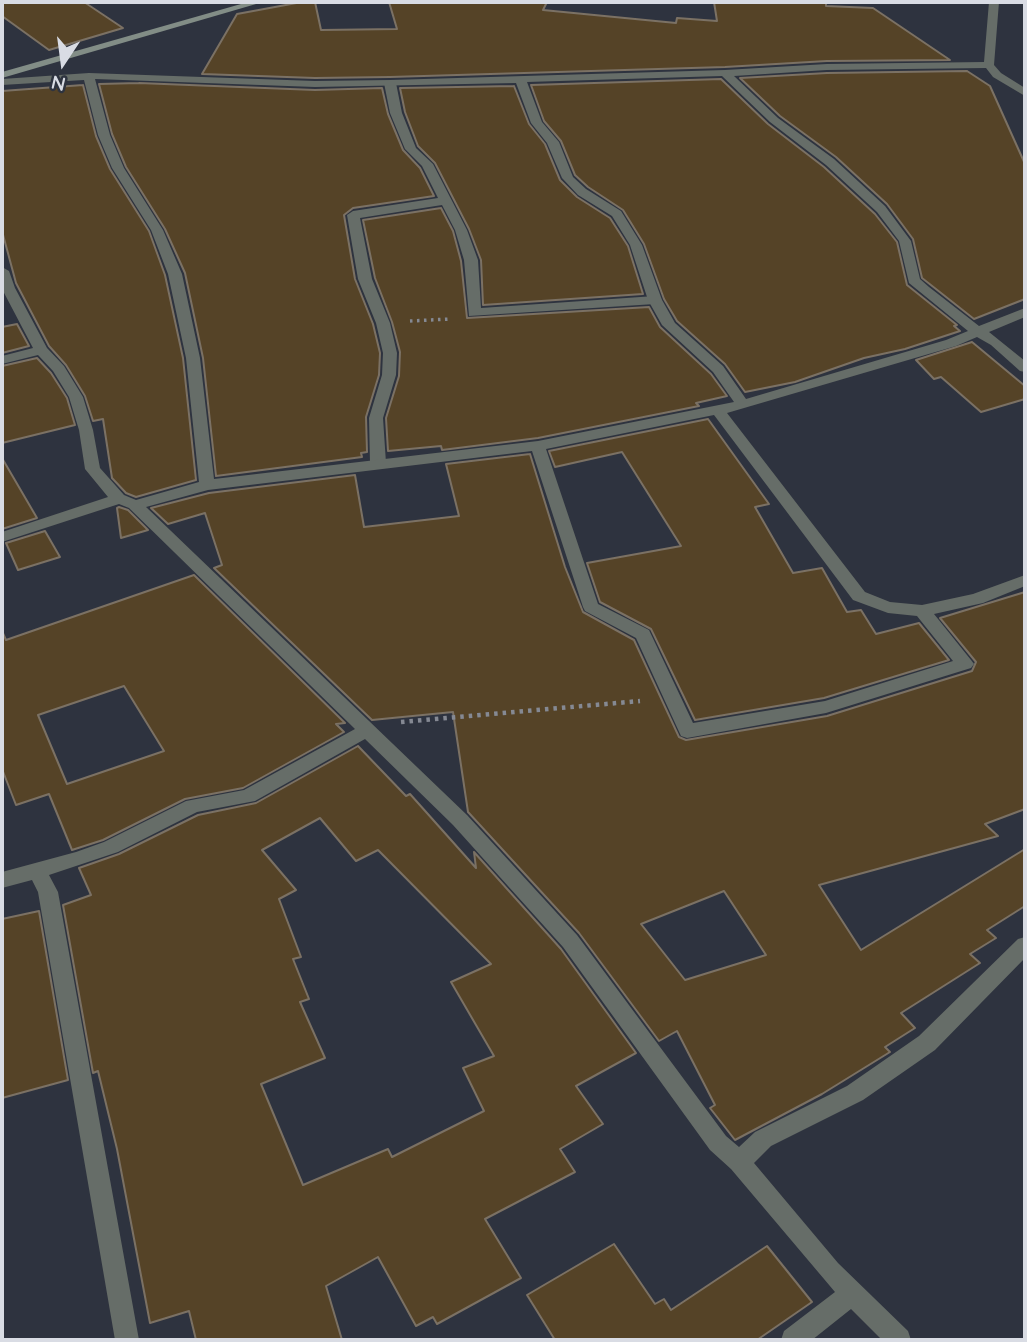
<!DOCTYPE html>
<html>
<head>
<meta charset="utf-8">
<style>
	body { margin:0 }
	#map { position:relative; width:1027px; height:1342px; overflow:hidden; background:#2e333f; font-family:Quicksand,sans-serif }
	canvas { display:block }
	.frame { position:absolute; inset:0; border:4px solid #d9dce4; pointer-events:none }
	.north { position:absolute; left:28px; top:28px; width:70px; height:70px; -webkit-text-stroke:5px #2e333f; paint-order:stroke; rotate:193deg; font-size:19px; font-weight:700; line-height:28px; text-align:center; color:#d9dce4 }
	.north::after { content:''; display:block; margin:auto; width:24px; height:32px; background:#d9dce4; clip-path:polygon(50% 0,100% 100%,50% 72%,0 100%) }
</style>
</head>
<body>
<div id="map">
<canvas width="1027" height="1342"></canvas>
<div class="frame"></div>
<div class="north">N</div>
</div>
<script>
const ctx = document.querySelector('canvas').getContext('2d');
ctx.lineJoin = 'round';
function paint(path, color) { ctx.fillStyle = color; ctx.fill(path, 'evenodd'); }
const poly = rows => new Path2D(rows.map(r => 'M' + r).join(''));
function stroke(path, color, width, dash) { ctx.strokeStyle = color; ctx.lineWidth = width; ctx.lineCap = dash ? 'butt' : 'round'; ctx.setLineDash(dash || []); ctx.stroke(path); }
const building = poly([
	[2,2,84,2,123,28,49,50,2,16,2,2],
	[302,2,315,2,321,30,397,29,389,2,547,2,543,10,676,23,677,18,717,21,714,2,826,2,826,6,873,8,950,60,827,61,725,67,390,77,315,78,202,74,237,14,302,2],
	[967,71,990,86,1025,164,1025,299,974,319,922,278,913,239,887,204,836,157,780,116,740,78,827,73,967,71],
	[721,79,768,124,824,167,875,214,897,242,907,285,957,325,954,326,960,331,905,349,864,358,795,382,745,392,725,364,677,321,664,299,644,244,623,210,588,187,575,175,561,141,544,121,531,85,721,79],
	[139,83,315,90,382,88,388,114,403,150,420,168,434,196,353,208,344,215,355,279,373,324,380,353,379,375,366,417,367,452,361,453,362,457,216,476,203,358,185,273,165,229,126,167,112,134,99,84,139,83],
	[83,85,96,136,110,169,149,231,165,275,183,358,196,480,136,497,126,493,112,478,103,419,93,421,85,396,66,365,49,346,16,283,2,231,2,91,83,85],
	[514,86,529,124,545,144,560,180,577,197,610,218,628,246,643,294,483,305,481,260,469,229,435,163,418,146,405,112,400,88,514,86],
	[441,208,453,231,461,261,467,318,649,307,660,327,711,374,727,396,696,403,699,406,538,438,442,450,441,446,388,451,386,418,399,376,400,352,392,322,375,278,363,220,441,208],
	[17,324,29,346,2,353,2,327,17,324],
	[972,342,1025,386,1025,399,981,412,941,377,934,379,916,360,972,342],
	[37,358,51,373,67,398,75,425,2,443,2,366,37,358],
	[708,419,769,504,755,507,793,573,822,568,847,612,861,610,876,634,919,623,949,660,824,698,695,720,651,629,600,602,587,563,681,546,622,452,555,467,549,451,708,419],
	[530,454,565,567,583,612,634,640,679,737,686,740,827,716,972,671,976,662,940,618,1025,592,1025,809,985,824,998,836,819,885,861,950,1025,849,1025,906,987,930,996,938,970,954,980,963,901,1013,915,1028,885,1047,890,1052,822,1094,735,1140,710,1108,715,1105,677,1031,659,1041,579,933,468,812,453,712,372,720,214,568,222,565,205,513,168,524,151,508,209,493,355,475,364,527,459,516,446,464,530,454],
	[724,891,766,955,685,980,641,924,724,891],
	[2,458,37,518,2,529,2,458],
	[119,507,128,510,148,530,121,538,117,508,119,507],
	[45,531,60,557,18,570,6,543,45,531],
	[194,575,345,723,336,724,344,732,243,788,185,799,103,840,72,850,49,794,16,805,2,769,2,631,6,640,194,575],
	[124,686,164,751,67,784,38,715,124,686],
	[358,746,406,796,410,794,476,868,474,852,561,949,636,1053,576,1086,603,1124,560,1149,575,1172,485,1219,521,1278,437,1324,433,1317,416,1326,378,1257,326,1286,342,1340,196,1340,189,1311,150,1323,117,1149,98,1071,93,1073,63,905,91,895,79,868,119,854,198,815,256,803,358,746],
	[320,818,356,861,378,850,491,964,451,982,494,1056,463,1068,484,1111,392,1157,388,1149,303,1185,261,1084,325,1058,300,1002,309,999,293,959,301,957,279,899,296,890,262,850,320,818],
	[39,911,68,1080,2,1098,2,919,39,911],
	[614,1244,655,1304,664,1299,671,1310,767,1246,812,1302,757,1340,555,1340,527,1295,614,1244]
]);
const pathFar1 = poly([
	[410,321,450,319]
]);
const path = poly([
	[401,722,640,701]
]);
const lane = poly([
	[390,80,396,83,402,113,416,148,433,164,467,230,478,260,481,308,655,296,662,300,655,304,469,316,464,260,455,230,442,205,360,218,372,279,390,323,397,353,396,375,383,418,386,463,378,468,370,463,369,418,382,375,383,353,376,323,358,279,347,215,353,211,438,198,422,166,405,149,390,113,384,83,390,80]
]);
const street = poly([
	[989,2,999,2,994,65,1001,73,1025,88,1025,96,993,77,986,68,827,70,734,76,778,118,834,159,885,206,911,241,920,279,929,287,979,326,1025,308,1025,317,989,332,1025,361,1025,372,1020,371,991,345,977,337,956,346,727,413,865,592,890,602,922,605,973,594,1025,575,1025,586,983,603,934,614,971,660,974,664,971,668,826,713,687,738,681,736,636,638,585,611,583,607,532,451,208,490,146,507,467,815,577,935,726,1136,739,1147,755,1132,847,1086,919,1036,1018,939,1025,937,1025,958,935,1050,863,1100,771,1146,754,1163,838,1263,908,1331,911,1340,882,1340,851,1309,812,1340,781,1340,784,1331,835,1292,731,1169,710,1150,563,947,453,825,365,739,255,801,197,812,118,852,49,875,58,892,139,1340,115,1340,38,892,32,880,2,888,2,872,76,852,104,842,186,801,244,790,355,729,129,508,119,504,2,542,2,532,108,497,85,469,79,430,69,397,53,371,38,355,2,364,2,356,33,348,2,289,2,267,9,271,15,288,47,348,64,366,83,397,93,430,100,468,124,495,136,500,199,482,186,358,168,274,151,230,112,168,98,135,84,80,2,85,2,79,89,73,315,81,390,80,725,70,827,64,984,62,989,2],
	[722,76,770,122,826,165,877,212,899,241,909,283,968,331,946,340,746,399,723,366,675,323,662,300,642,245,621,211,586,189,573,177,559,142,542,122,527,82,722,76],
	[95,79,315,87,516,83,531,123,547,143,562,178,578,195,612,216,630,245,648,300,662,325,713,372,734,402,538,441,214,479,200,358,182,274,163,230,124,168,110,135,95,79],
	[714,415,853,600,888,613,917,616,953,661,825,701,693,723,649,630,598,604,546,449,714,415]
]);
const secondary = poly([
	[248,2,263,2,2,78,2,72,248,2]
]);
paint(building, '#554327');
stroke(building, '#7b7164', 2);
stroke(pathFar1, '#858993', 3.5, [2.5, 4.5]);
stroke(path, '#858993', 4.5, [3.5, 5]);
paint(lane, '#666d68');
paint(street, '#666d68');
paint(secondary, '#828d86');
</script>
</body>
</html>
